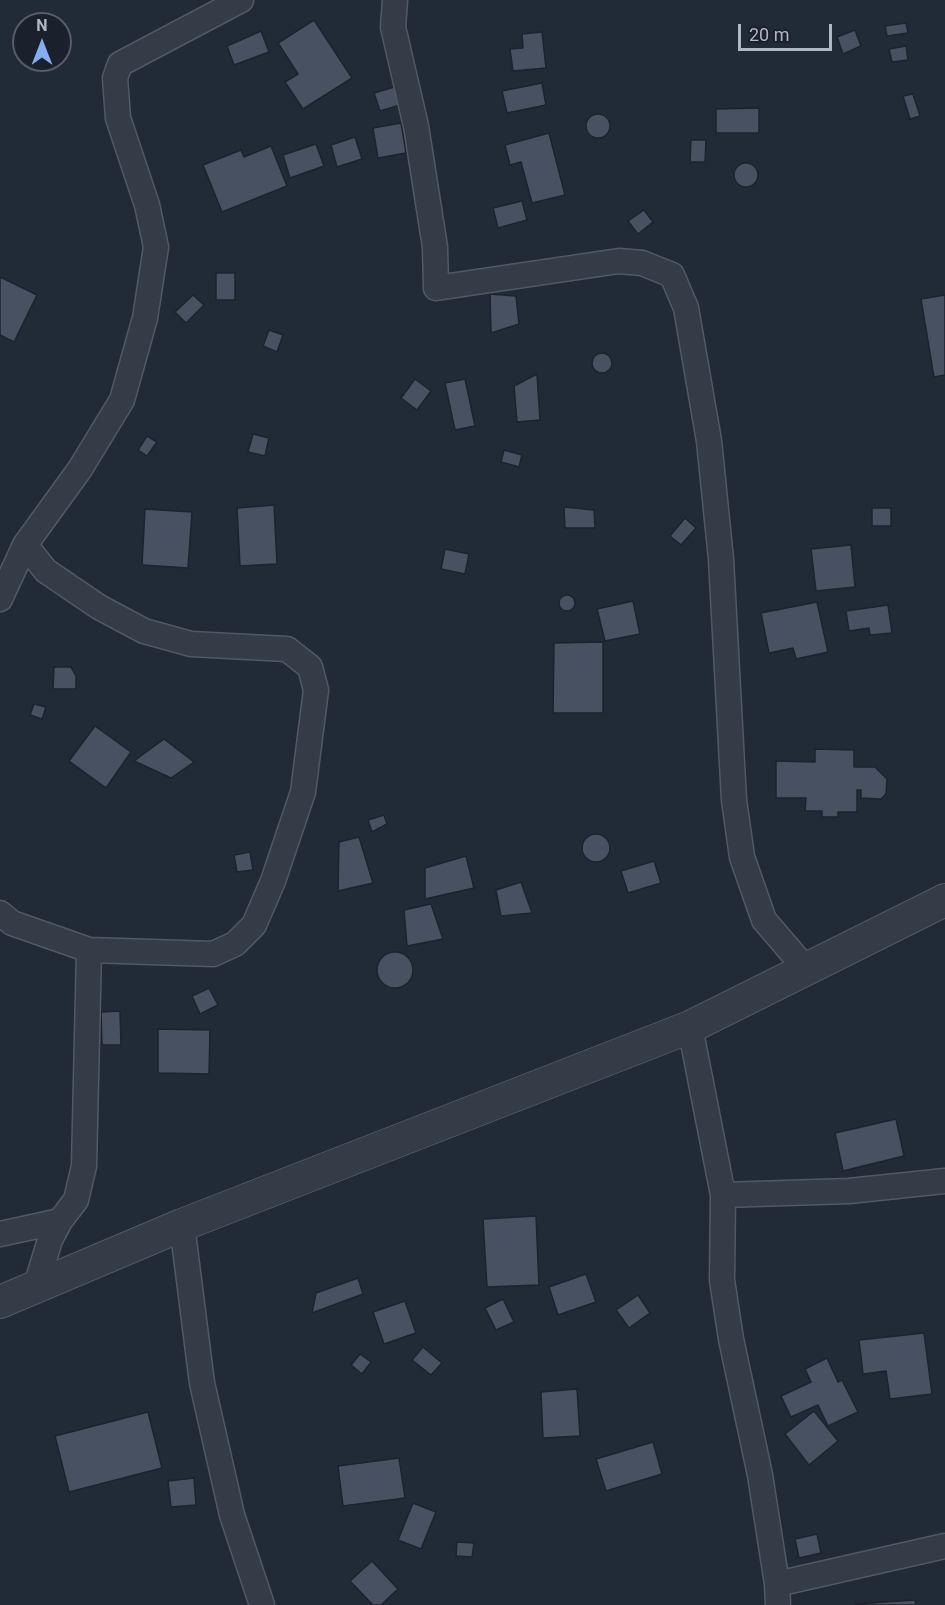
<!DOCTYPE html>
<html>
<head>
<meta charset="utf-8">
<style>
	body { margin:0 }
	#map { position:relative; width:945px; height:1605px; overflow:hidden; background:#212a37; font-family:Roboto,sans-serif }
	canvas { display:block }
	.north { position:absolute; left:12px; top:12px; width:60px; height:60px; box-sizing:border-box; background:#1a212c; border:2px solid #565d69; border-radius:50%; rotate:0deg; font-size:16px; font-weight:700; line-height:24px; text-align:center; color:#afb6c4 }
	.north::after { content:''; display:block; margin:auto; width:21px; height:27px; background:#85adf3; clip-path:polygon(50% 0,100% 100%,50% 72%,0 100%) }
	.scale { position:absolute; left:738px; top:24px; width:94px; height:27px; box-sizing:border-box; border:3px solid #afb6c4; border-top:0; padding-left:8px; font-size:18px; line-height:21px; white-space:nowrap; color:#afb6c4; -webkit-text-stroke:4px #1a212c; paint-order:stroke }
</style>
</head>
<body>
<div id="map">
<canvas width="945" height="1605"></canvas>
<div class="north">N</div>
<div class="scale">20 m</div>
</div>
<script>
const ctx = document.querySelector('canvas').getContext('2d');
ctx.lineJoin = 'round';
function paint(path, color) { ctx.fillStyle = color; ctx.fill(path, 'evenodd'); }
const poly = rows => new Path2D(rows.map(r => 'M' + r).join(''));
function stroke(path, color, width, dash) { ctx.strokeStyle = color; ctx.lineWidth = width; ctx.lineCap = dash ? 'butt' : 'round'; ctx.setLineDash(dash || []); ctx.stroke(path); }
const building = poly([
	[314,20,352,78,303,109,285,82,298,74,278,43,314,20],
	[906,23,908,33,887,36,885,26,906,23],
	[855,30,861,46,843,54,837,37,855,30],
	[261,31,269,52,234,65,227,46,261,31],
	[542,32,546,68,513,71,510,49,523,48,522,34,542,32],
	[906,46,908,60,892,62,889,49,906,46],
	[542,83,546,105,507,113,502,91,542,83],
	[394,87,400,105,380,111,374,93,394,87],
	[913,94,920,116,910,119,903,96,913,94],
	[759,108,759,133,716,133,716,109,759,108],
	'586 126a12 12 0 1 1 24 0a12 12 0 1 1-24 0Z',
	[401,123,406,153,378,158,373,128,401,123],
	[549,133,565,195,532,203,521,162,510,165,505,145,549,133],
	[355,137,362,159,337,167,331,145,355,137],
	[691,140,706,140,705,162,690,162,691,140],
	[316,144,324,166,290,178,283,155,316,144],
	[271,146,287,186,222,212,203,165,241,150,244,157,271,146],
	'734 175a12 12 0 1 1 24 0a12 12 0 1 1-24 0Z',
	[522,201,527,220,498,228,493,208,522,201],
	[644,210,653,222,638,234,628,221,644,210],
	[216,273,235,273,235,300,216,300,216,273],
	[0,277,37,295,14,342,0,335,0,277],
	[490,294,516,296,519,324,491,333,490,294],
	[193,295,204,305,186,323,175,312,193,295],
	[945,295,945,375,934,377,921,299,945,295],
	[269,330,283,335,277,352,263,346,269,330],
	'592 363a10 10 0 1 1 20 0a10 10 0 1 1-20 0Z',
	[537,374,540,420,517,422,514,386,537,374],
	[415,379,431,391,417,410,401,398,415,379],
	[465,379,475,426,455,430,445,383,465,379],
	[253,434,269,438,265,456,248,452,253,434],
	[147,436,157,442,147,456,138,450,147,436],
	[504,450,522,455,519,467,501,462,504,450],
	[274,505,277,564,240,566,237,508,274,505],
	[564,507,594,510,595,528,565,528,564,507],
	[872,508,891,508,891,526,872,526,872,508],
	[145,509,192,512,188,568,142,565,145,509],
	[685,518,696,528,681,545,670,536,685,518],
	[851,545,855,587,816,591,811,549,851,545],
	[445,549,469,554,465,574,441,569,445,549],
	'559 603a8 8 0 1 1 16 0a8 8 0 1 1-16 0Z',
	[633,601,640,634,605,641,597,609,633,601],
	[817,602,828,652,796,659,793,648,769,653,761,613,817,602],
	[888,605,892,633,870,635,869,628,849,631,846,611,888,605],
	[603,642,603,713,553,713,554,643,603,642],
	[54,667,71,667,76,676,76,689,53,689,54,667],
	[34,704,46,707,42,719,30,715,34,704],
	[95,726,131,752,106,788,69,761,95,726],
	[164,739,194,762,171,778,134,761,164,739],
	[815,749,854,750,854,767,875,767,887,779,886,794,881,799,861,798,861,790,857,790,857,812,838,812,838,817,822,817,822,811,805,811,806,798,776,798,776,761,815,762,815,749],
	[384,815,387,824,372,832,368,820,384,815],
	'582 848a14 14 0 1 1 28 0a14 14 0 1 1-28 0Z',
	[359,837,373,883,338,891,339,842,359,837],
	[250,852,253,870,237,872,234,855,250,852],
	[466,856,474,888,425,899,425,868,466,856],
	[654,861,661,883,628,893,621,871,654,861],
	[521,882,532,913,501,916,496,890,521,882],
	[431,904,443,939,407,946,404,910,431,904],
	'377 970a18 18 0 1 1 36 0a18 18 0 1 1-36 0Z',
	[209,988,218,1005,200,1014,192,996,209,988],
	[120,1011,121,1045,102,1045,101,1012,120,1011],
	[158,1029,210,1030,209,1074,158,1073,158,1029],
	[896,1119,904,1156,843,1171,835,1133,896,1119],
	[536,1216,539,1285,487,1287,483,1219,536,1216],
	[586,1274,596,1302,558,1315,549,1287,586,1274],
	[358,1278,363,1294,312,1313,316,1293,358,1278],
	[638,1295,650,1313,629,1328,616,1310,638,1295],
	[503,1299,514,1322,496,1330,485,1308,503,1299],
	[405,1301,416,1333,384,1344,373,1312,405,1301],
	[924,1333,932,1394,890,1399,886,1371,863,1374,859,1340,924,1333],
	[423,1347,442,1363,431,1375,412,1360,423,1347],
	[360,1354,371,1362,362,1374,351,1365,360,1354],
	[827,1358,838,1382,842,1380,858,1412,828,1426,818,1405,791,1417,781,1396,811,1382,805,1369,827,1358],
	[577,1389,580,1436,543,1438,541,1392,577,1389],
	[814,1411,838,1441,809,1465,785,1434,814,1411],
	[148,1412,162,1468,69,1492,55,1436,148,1412],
	[653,1442,662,1474,606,1491,596,1459,653,1442],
	[399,1458,405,1498,343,1506,338,1466,399,1458],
	[194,1478,196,1505,171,1507,168,1481,194,1478],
	[413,1503,436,1512,421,1549,398,1540,413,1503],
	[817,1534,821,1553,799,1558,795,1539,817,1534],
	[457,1542,474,1543,472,1557,456,1556,457,1542],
	[372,1561,398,1589,381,1605,373,1605,350,1581,372,1561],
	[915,1600,916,1605,855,1605,855,1604,915,1600]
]);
const minor = poly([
	[395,0,393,27,416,126,435,247,436,288,619,261,642,263,672,275,686,308,709,441,721,559,734,800,742,857,764,920,806,969],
	[0,599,25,545,80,469,122,400,145,318,156,247,147,205,118,118,115,78,120,64,241,0],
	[0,913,12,923,89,950,213,954,235,944,254,925,273,881,303,792,316,690,310,667,287,649,191,644,144,631,99,607,46,571,25,545],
	[690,1027,723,1195,722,1280,731,1339,760,1475,777,1584,778,1605],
	[723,1195,849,1191,945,1181],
	[182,1225,202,1383,232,1515,262,1605],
	[0,1234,60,1221],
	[36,1286,50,1240,60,1221,76,1200,84,1166,89,950],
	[777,1584,945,1546]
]);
const tertiary = poly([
	[0,1302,182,1225,690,1027,945,900]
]);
paint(building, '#475161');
stroke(building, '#1c232e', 1.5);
stroke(minor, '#525965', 27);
stroke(tertiary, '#525965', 34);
stroke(minor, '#343c47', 24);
stroke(tertiary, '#343c47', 32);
</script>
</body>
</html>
